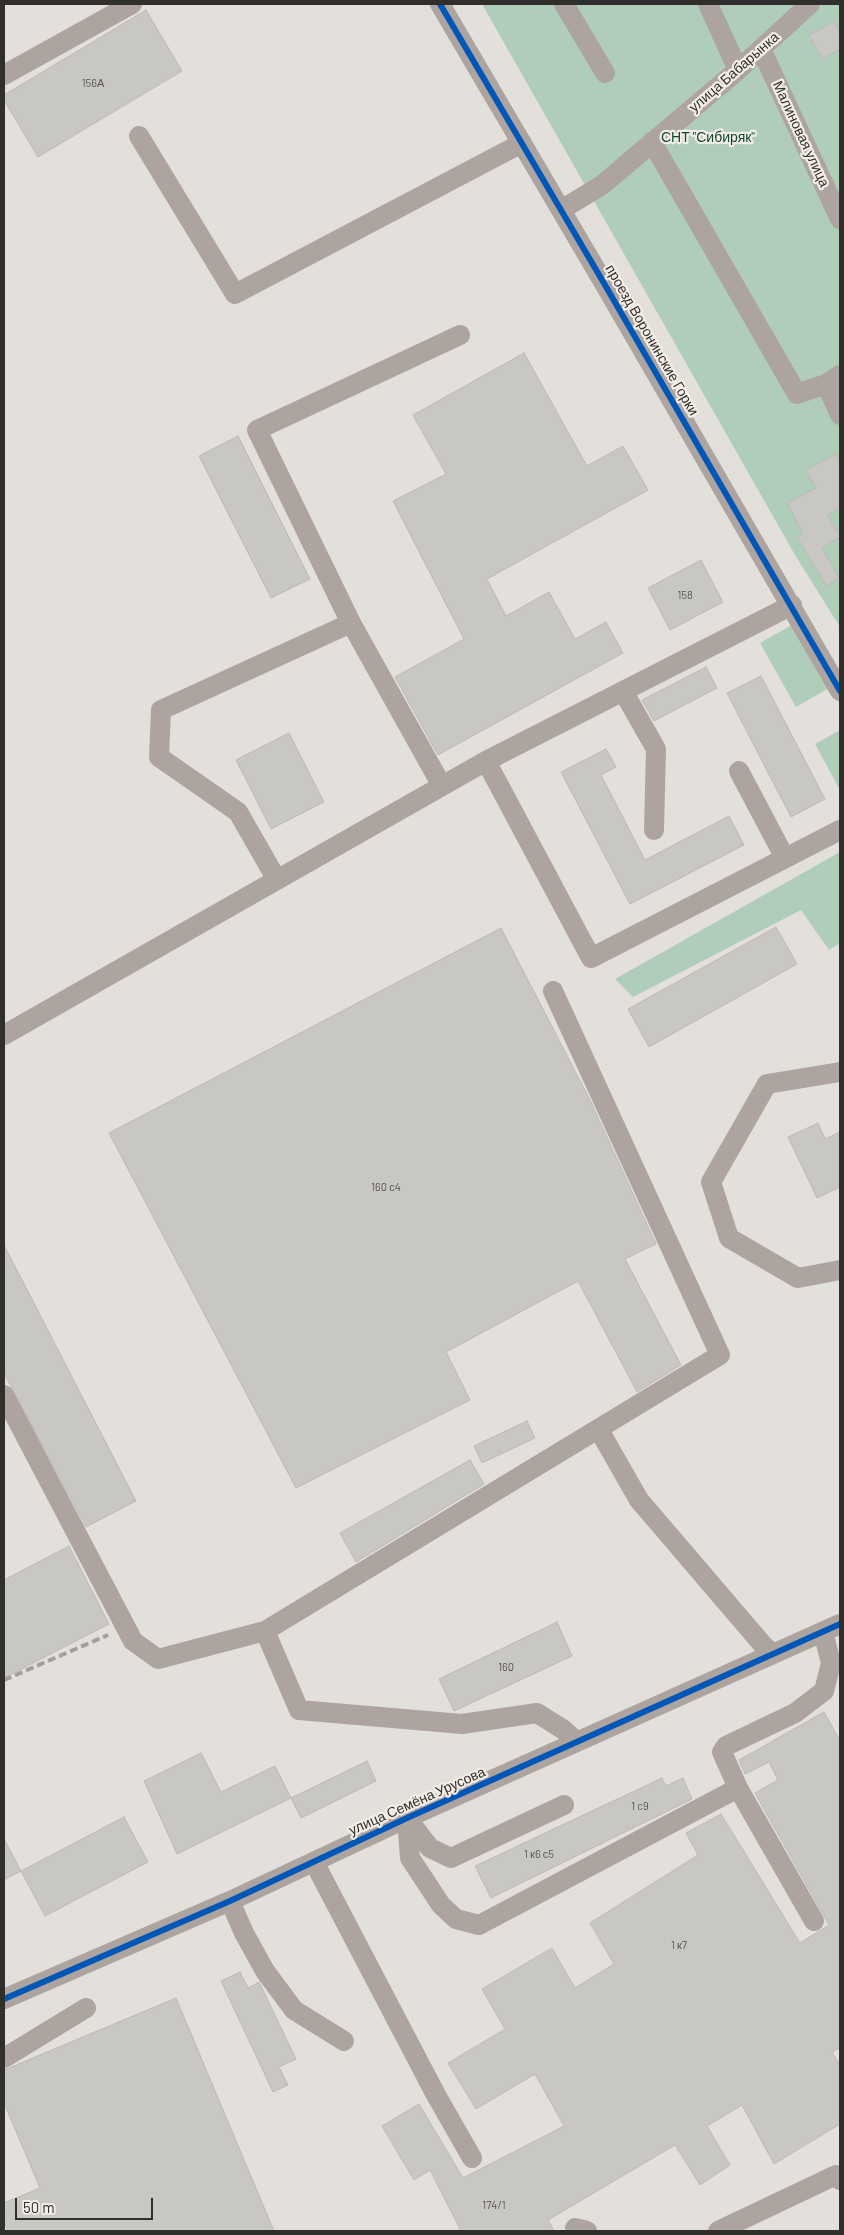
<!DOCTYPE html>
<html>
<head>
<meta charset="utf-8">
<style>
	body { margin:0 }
	#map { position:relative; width:844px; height:2235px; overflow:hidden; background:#e3e0dc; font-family:Barlow,sans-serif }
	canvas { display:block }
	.frame { position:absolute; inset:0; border:5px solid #312f2c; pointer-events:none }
	.scale { position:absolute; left:15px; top:2198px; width:138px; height:22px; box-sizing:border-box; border:2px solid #312f2c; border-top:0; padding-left:6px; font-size:15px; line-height:18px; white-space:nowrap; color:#312f2c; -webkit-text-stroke:4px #f3ede6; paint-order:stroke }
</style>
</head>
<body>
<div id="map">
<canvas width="844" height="2235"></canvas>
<div class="frame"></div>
<div class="scale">50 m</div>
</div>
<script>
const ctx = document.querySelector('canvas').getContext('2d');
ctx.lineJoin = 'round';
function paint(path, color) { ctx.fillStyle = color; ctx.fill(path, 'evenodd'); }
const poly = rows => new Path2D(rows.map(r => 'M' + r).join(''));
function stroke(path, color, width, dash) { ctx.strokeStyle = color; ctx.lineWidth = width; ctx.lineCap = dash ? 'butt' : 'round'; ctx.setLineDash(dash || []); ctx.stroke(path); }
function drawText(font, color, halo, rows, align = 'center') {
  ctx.font = font + ' Barlow,sans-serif'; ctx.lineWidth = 4.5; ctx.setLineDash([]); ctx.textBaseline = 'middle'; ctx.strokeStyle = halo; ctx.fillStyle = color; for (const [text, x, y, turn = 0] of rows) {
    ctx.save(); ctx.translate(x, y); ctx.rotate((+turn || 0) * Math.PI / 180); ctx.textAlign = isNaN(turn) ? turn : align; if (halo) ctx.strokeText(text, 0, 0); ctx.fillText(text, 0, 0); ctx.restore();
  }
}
const green = poly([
	[482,4,840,4,840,627,795,555],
	[792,625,829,688,796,707,760,643],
	[840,730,840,790,815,744],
	[840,852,840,943,829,950,801,910,633,997,615,979]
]);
const building = poly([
	[146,10,182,71,38,157,4,100,4,95,146,10],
	[834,22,840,34,840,49,822,59,809,35,834,22],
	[524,353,587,466,623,446,648,490,487,579,506,616,549,592,575,639,606,622,623,653,438,755,395,677,464,639,393,501,446,474,413,415,524,353],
	[238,436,310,579,271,598,199,456,238,436],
	[836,454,840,463,840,508,828,515,840,537,822,548,839,578,826,586,797,537,803,534,787,503,816,488,806,470,836,454],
	[701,560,723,602,670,630,648,588,701,560],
	[706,667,717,688,654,721,642,700,706,667],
	[761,676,825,799,791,817,727,693,761,676],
	[289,733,324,802,271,829,236,760,289,733],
	[606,749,616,767,601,775,645,860,729,816,744,845,630,904,561,772,606,749],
	[776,927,797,964,649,1047,628,1009,776,927],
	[501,928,590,1100,656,1244,625,1259,681,1365,637,1392,578,1281,446,1352,470,1400,296,1488,109,1133,501,928],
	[818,1123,825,1139,840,1132,840,1187,817,1198,788,1137,818,1123],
	[4,1245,136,1501,86,1527,4,1373,4,1245],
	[527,1421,535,1438,482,1463,474,1446,527,1421],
	[470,1460,484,1484,356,1562,340,1533,470,1460],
	[69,1546,109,1624,4,1678,4,1580,69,1546],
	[557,1622,572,1656,454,1711,439,1679,557,1622],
	[824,1712,840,1741,840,2048,832,2052,840,2065,840,2124,774,2164,742,2105,707,2126,730,2165,700,2185,675,2145,548,2220,554,2231,461,2231,430,2170,414,2180,382,2126,419,2104,463,2178,564,2126,535,2074,476,2109,448,2063,505,2029,482,1989,552,1948,575,1988,614,1964,590,1923,698,1855,686,1833,721,1814,800,1943,829,1925,755,1793,778,1780,769,1762,745,1774,739,1760,824,1712],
	[201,1753,221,1792,275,1766,291,1798,177,1854,144,1781,201,1753],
	[367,1761,376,1781,301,1818,291,1798,367,1761],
	[662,1778,666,1786,683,1778,692,1799,491,1898,475,1866,662,1778],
	[124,1817,148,1862,45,1916,21,1871,124,1817],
	[4,1839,21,1871,4,1880,4,1839],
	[240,1972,248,1988,259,1982,261,1986,296,2059,279,2067,288,2085,273,2092,221,1981,240,1972],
	[176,1998,274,2231,8,2231,4,2221,4,2203,40,2188,4,2103,4,2070,176,1998]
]);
const minor = poly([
	[440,4,605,285,840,691],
	[564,4,605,73],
	[708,4,738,70],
	[761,49,840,219],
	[4,75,132,4],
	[139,136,235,294,522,143],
	[652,142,797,394,826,384,840,375],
	[561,210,602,185,738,70,810,4],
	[826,384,840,415],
	[351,623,257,430,460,335],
	[623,691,656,749,654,830],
	[486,761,591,958,840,830],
	[739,771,785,858],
	[277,880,238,812,159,757,161,710,351,623,442,786],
	[4,1035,486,761,792,605],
	[840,1072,767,1084,711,1182,729,1238,798,1278,840,1270],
	[4,1395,133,1641,158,1659,265,1631,720,1355,553,991],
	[599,1430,639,1500,763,1645,773,1654],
	[265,1631,299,1710,462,1724,537,1713,564,1730,577,1742],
	[738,1788,814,1921],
	[564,1805,451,1858,430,1848,407,1818,410,1858,441,1905,456,1919,479,1925,738,1788,722,1752,726,1746,795,1713,824,1691,831,1663,823,1632],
	[314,1862,436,2095,472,2158],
	[230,1901,244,1933,265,1971,294,2010,344,2041],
	[4,1999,230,1901,407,1818,840,1624],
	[4,2058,86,2008],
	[575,2228,587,2231],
	[718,2231,836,2175,840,2180]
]);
const rail = poly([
	[4,1680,108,1635]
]);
const cycleway = poly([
	[440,4,605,285,840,691],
	[4,1999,230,1901,407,1818,840,1624]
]);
const numberNames = [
	["156А",93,83],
	["158",685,595],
	["160 с4",386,1187],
	["160",506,1667],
	["1 c9",640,1806],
	["1 к6 с5",539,1854],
	["1 к7",679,1945],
	["174/1",494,2205]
];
const streetNames = [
	["улица Бабарынка",734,72,-41],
	["Малиновая улица",801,134,65],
	["проезд Воронинские Горки",652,340,60],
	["улица Семёна Урусова",417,1801,-24]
];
const parkNames = [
	["СНТ \"Сибиряк\"",708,137]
];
paint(green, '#b0cdba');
paint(building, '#c9c7c3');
stroke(building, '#bbb9b6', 1);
stroke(minor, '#ada4a0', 20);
stroke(rail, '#a59f9c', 4, [8, 4]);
stroke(cycleway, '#0057b8', 6);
drawText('11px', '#585653', null, numberNames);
drawText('14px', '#312f2c', '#f3ede6', streetNames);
drawText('14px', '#0d482d', '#f3ede6', parkNames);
</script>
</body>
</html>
